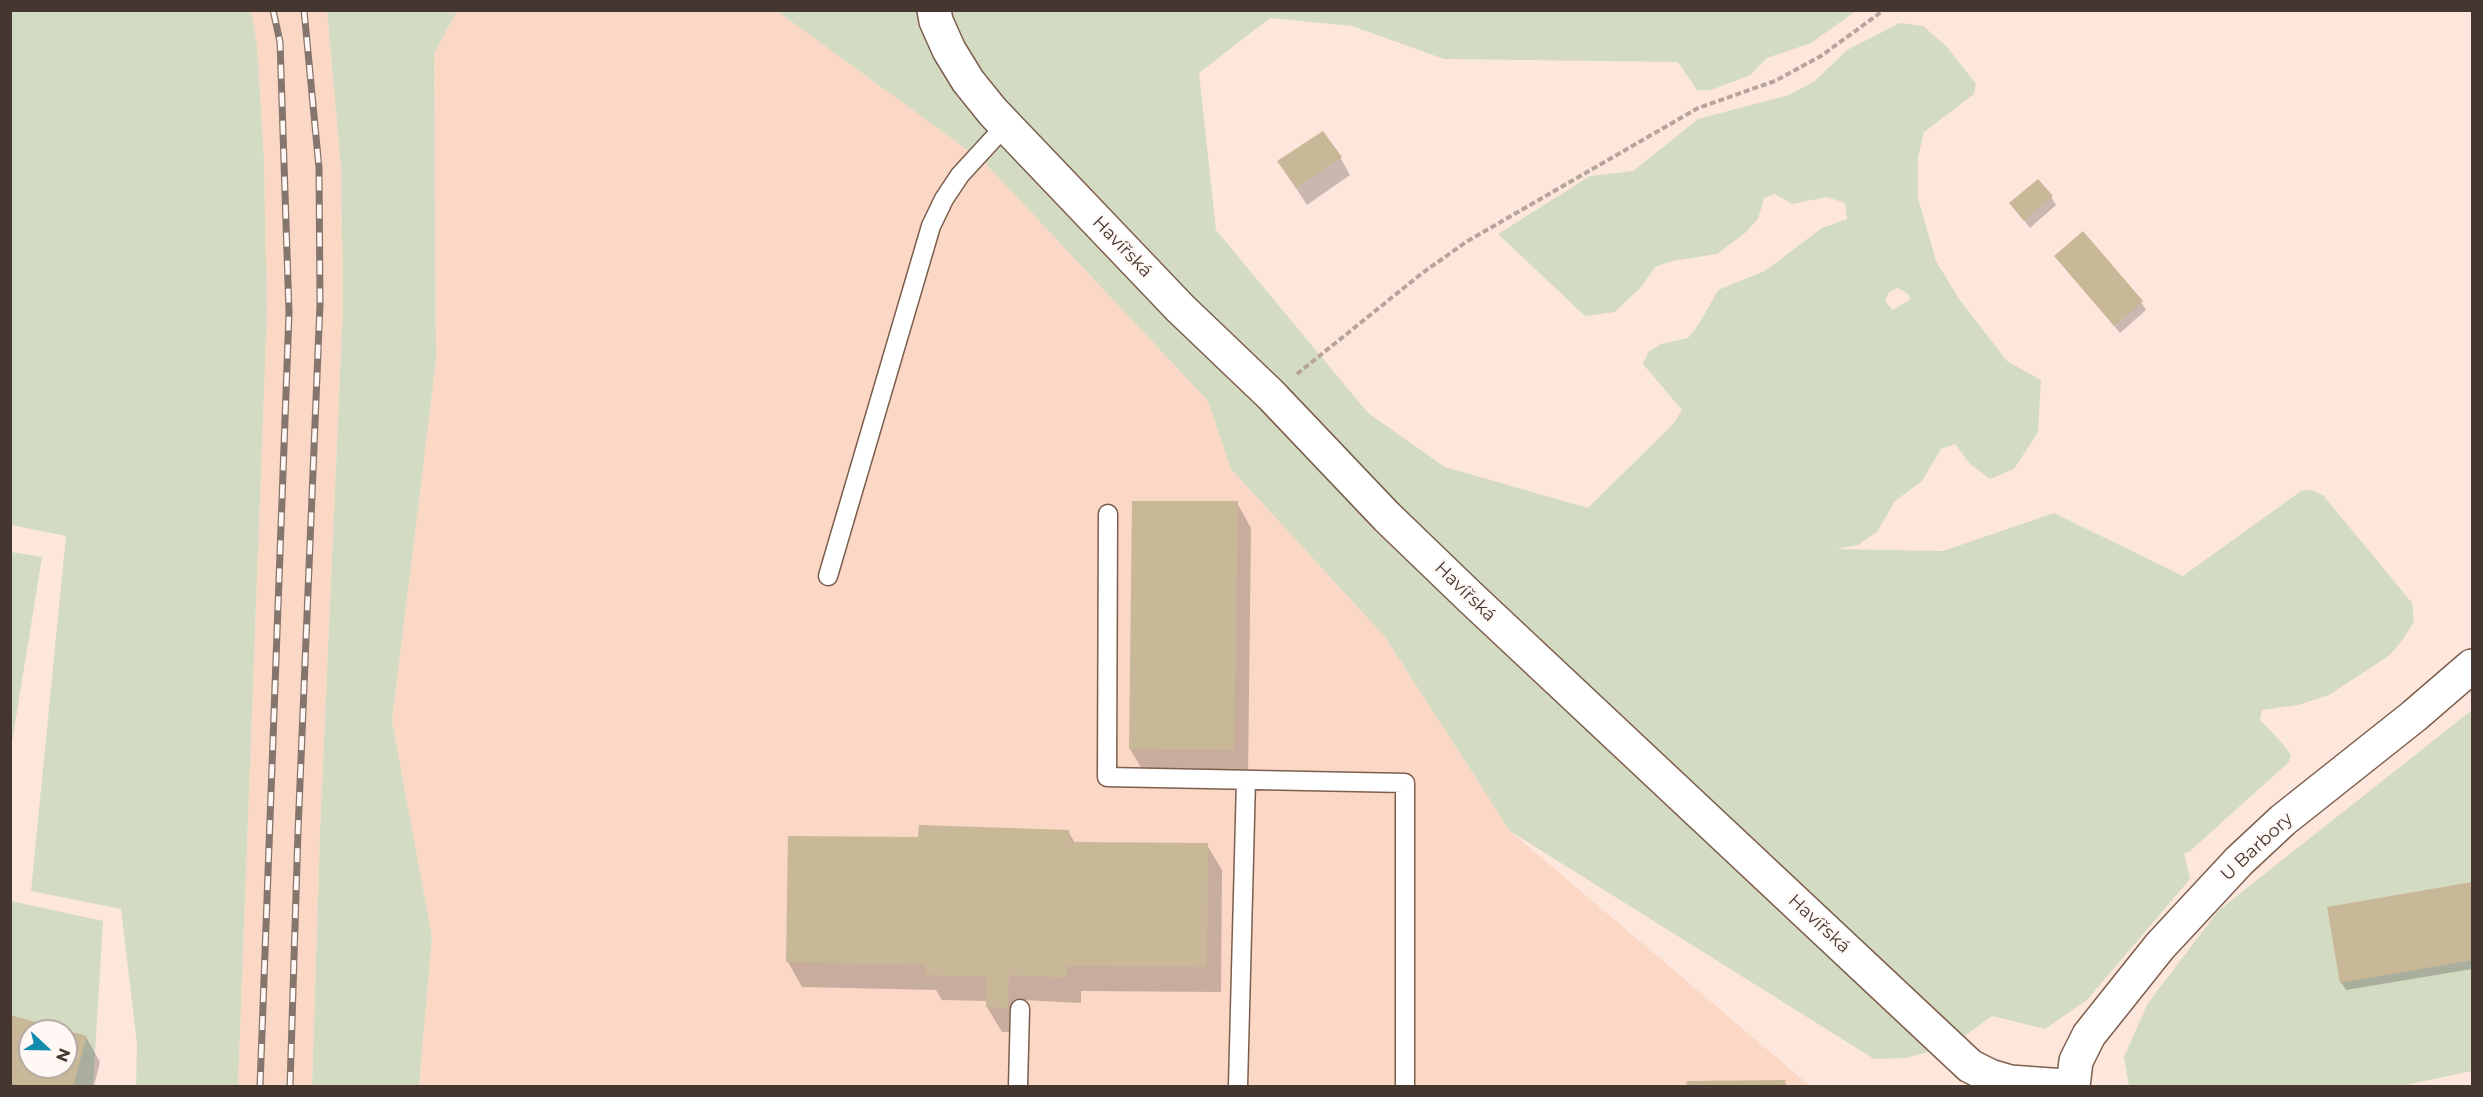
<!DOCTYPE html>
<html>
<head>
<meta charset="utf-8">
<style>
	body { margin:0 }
	#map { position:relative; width:2483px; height:1097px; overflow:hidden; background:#fde7dc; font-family:Montserrat,sans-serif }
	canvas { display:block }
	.frame { position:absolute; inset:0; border:12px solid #45372f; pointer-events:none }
	.north { position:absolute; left:18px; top:1019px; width:60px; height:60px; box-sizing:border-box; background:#fff8f4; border:2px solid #b5aba5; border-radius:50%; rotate:112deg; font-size:16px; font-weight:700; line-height:24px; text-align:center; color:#45372f }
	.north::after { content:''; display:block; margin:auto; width:21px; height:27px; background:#148cae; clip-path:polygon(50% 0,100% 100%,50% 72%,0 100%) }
</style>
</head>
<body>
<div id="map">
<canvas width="2483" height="1097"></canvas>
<div class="frame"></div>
<div class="north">N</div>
</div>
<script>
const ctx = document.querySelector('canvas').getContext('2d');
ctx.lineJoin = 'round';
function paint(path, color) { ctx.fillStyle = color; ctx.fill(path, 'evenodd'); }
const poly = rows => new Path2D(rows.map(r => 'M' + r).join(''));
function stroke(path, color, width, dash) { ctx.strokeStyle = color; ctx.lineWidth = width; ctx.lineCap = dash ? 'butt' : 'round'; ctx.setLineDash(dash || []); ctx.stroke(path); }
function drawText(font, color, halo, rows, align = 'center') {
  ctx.font = font + ' Montserrat,sans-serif'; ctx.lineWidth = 4.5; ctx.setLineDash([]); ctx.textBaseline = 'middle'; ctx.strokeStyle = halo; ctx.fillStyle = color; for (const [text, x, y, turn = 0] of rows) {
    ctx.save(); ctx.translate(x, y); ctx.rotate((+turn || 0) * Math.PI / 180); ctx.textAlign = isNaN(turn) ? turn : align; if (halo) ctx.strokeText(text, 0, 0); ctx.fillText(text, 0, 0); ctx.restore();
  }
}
const built = poly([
	[251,11,327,11,341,167,343,305,320,832,312,1086,238,1086,267,312,264,160,257,44],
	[457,11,777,11,984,162,1208,401,1231,469,1385,637,1510,831,1810,1086,419,1086,432,937,392,721,436,361,434,54]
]);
const green = poly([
	[10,11,251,11,257,44,264,160,267,312,238,1086,136,1086,137,1044,121,909,31,891,66,536,11,525],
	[327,11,457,11,434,54,436,361,392,721,432,937,419,1086,312,1086,320,832,343,305,341,167],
	[777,11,1856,11,1811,43,1767,58,1750,75,1711,90,1697,90,1678,62,1444,59,1352,26,1270,18,1199,73,1216,230,1368,413,1445,467,1588,508,1673,424,1682,410,1643,364,1648,352,1661,344,1688,338,1699,324,1718,290,1765,271,1822,228,1847,219,1845,203,1827,197,1792,204,1775,194,1764,198,1758,219,1745,233,1717,254,1672,261,1655,267,1642,286,1615,312,1585,316,1498,234,1590,176,1633,171,1698,119,1789,95,1815,81,1847,50,1900,23,1923,26,1947,47,1976,84,1974,94,1924,132,1918,157,1918,198,1936,261,1959,299,2007,361,2041,380,2038,432,2014,469,1990,479,1970,464,1955,444,1941,449,1922,481,1895,501,1877,532,1858,545,1836,549,1943,551,2054,513,2183,576,2301,491,2311,490,2323,495,2412,603,2414,621,2404,638,2390,655,2329,695,2298,705,2262,710,2260,720,2283,744,2291,755,2289,762,2189,852,2184,853,2190,879,2087,1000,2045,1029,1992,1016,1951,1046,1906,1058,1874,1059,1510,831,1385,637,1231,469,1208,401,984,162],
	[1898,288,1907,293,1911,299,1893,310,1885,301,1889,292],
	[11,552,42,557,11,749,10,552],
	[2472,710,2472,1071,2401,1086,2129,1086,2124,1057,2148,1003,2219,910],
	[11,901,103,921,93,1086,11,1086],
	[30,1031,66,1031,66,1067,30,1067]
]);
const shadow = poly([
	[1340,157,1350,175,1307,205,1279,162],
	[2051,197,2056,205,2030,228,2011,204],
	[2056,256,2141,302,2146,310,2120,333],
	[1237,503,1251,528,1248,775,1145,774,1130,749],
	[1068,831,1075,843,1207,845,1222,870,1221,992,1081,991,1081,1003,1023,1000,1022,1032,1002,1032,987,1007,988,1001,942,1000,936,990,802,987,788,962,919,839],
	[2472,883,2472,969,2346,990,2341,982,2328,908],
	[10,1016,64,1031,30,1031,30,1067,66,1067,66,1032,86,1037,100,1062,94,1086,10,1086],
	[1688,1082,1784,1082,1787,1086,1688,1086]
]);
const building = poly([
	[1323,131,1342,157,1296,188,1277,161],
	[2038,179,2053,196,2024,221,2009,203],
	[2083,231,2143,301,2114,326,2054,256],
	[1132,501,1238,501,1234,750,1129,749],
	[919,825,1069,830,1069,842,1208,843,1207,967,1067,966,1067,978,1009,975,1008,1008,986,1007,986,977,926,975,925,965,786,962,788,836,918,837],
	[2472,882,2472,960,2340,983,2327,907],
	[10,1015,87,1036,73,1086,23,1086,10,1083],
	[30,1031,66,1031,66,1067,30,1067],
	[1785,1080,1786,1086,1686,1086,1687,1081]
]);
const path = poly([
	[1297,374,1421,274,1466,242,1698,108,1775,81,1821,56,1884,10]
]);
const service = poly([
	[1108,514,1107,777,1405,783,1405,1086],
	[828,576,931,226,944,199,960,175,1005,126],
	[1018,1086,1020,1009],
	[1238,1086,1246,780]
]);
const minor = poly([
	[934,10,936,21,949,50,968,81,993,112,1180,308,1271,395,1387,517,1470,597,1970,1066,1990,1076,2010,1082,2065,1086],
	[2073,1086,2076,1061,2089,1035,2160,946,2239,861,2283,820,2414,716,2472,666]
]);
const rail = poly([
	[260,1086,289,313,280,42,273,10],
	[290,1086,298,831,320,304,319,168,304,10]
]);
const streetNames = [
	["Havířská",1122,247,46],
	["Havířská",1465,592,44],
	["U Barbory",2257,847,-43],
	["Havířská",1819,924,43]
];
paint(built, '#fad8c5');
paint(green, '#d4dbc3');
paint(shadow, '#0003');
paint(building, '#c8b898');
stroke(service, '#7c5e4d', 21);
stroke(minor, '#7c5e4d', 36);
stroke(path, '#b7a49a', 4, [6, 3]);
stroke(service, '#fff', 18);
stroke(minor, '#fff', 33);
stroke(rail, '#85756c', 7);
stroke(rail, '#fff8f4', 4.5, [14]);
drawText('18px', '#45372f', '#fff8f4', streetNames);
</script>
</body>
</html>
